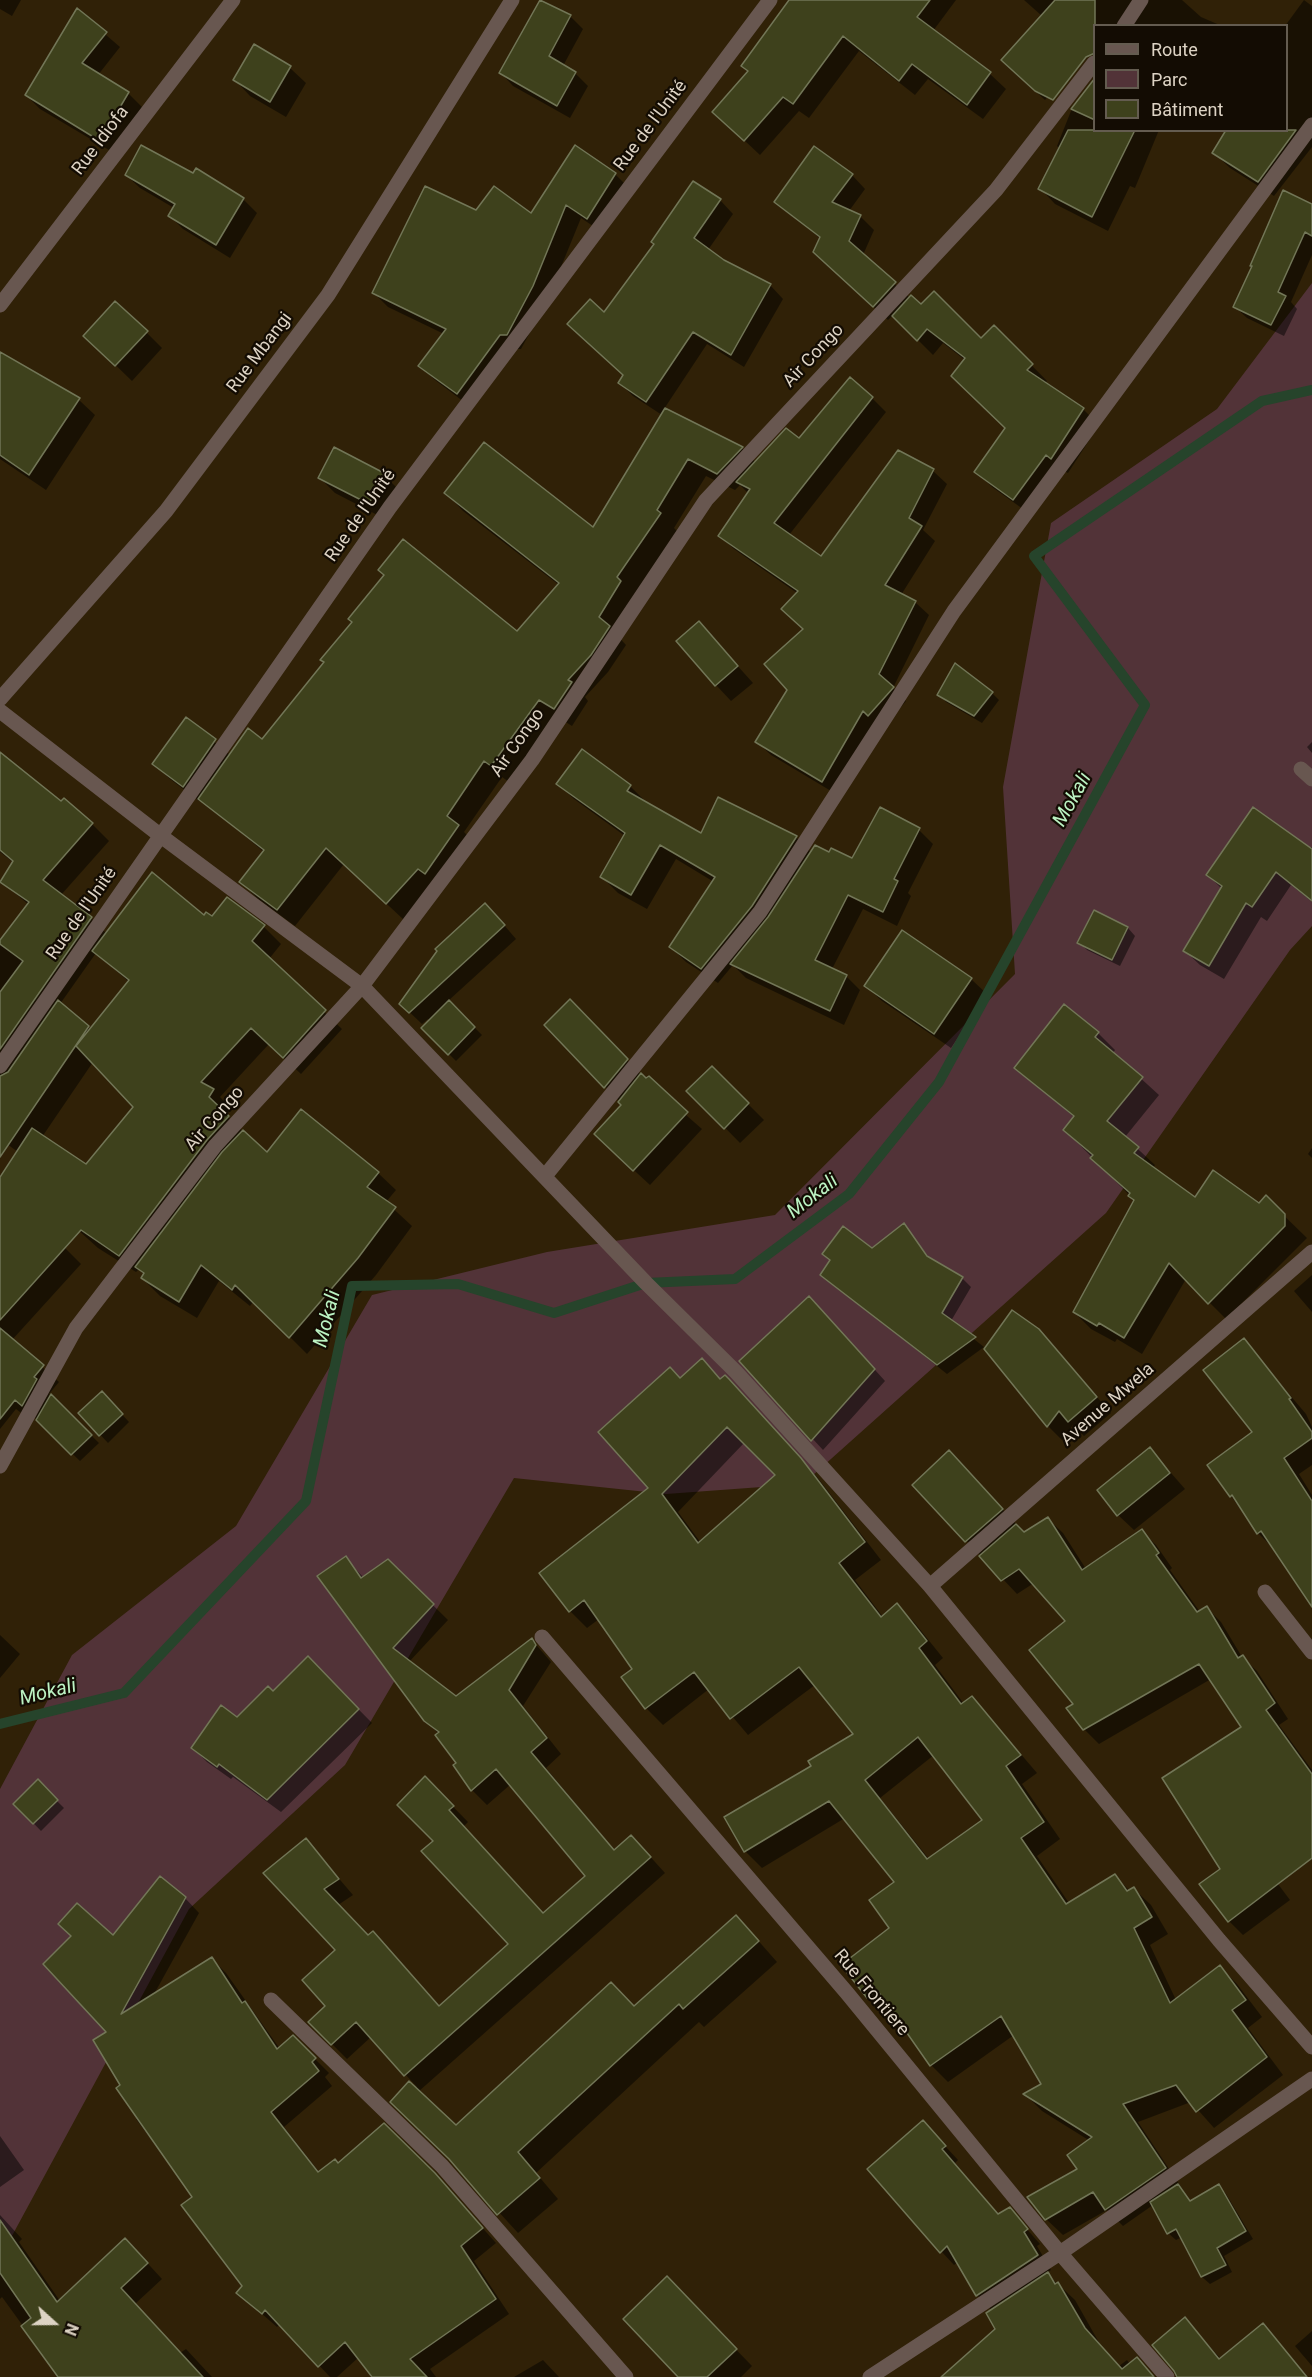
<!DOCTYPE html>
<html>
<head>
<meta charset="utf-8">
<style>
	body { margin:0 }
	#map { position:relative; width:1312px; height:2377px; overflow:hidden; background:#302107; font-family:Roboto,sans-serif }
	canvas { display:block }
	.legend { position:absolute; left:1093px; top:24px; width:195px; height:108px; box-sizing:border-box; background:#130c03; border:2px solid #645c50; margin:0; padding:8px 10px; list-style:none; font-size:18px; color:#ddd3c4 }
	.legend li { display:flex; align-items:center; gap:12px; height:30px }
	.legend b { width:30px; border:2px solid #645c50 }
	.north { position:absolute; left:24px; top:2293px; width:60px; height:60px; -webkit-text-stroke:4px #130c03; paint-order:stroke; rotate:111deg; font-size:16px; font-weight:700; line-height:24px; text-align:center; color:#ddd3c4 }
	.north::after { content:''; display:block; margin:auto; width:21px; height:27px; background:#ddd3c4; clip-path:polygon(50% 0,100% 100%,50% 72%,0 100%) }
</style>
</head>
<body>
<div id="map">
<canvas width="1312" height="2377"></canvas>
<ul class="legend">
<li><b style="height:8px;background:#685750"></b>Route</li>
<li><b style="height:16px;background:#523338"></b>Parc</li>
<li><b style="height:16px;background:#3e411c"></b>Bâtiment</li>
</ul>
<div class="north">N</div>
</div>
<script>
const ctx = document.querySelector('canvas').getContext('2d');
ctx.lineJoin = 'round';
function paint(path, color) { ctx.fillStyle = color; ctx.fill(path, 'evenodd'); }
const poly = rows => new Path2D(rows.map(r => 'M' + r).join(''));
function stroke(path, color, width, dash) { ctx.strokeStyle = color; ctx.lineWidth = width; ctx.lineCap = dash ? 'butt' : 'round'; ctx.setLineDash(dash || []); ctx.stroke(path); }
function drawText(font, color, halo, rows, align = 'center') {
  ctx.font = font + ' Roboto,sans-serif'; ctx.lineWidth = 4.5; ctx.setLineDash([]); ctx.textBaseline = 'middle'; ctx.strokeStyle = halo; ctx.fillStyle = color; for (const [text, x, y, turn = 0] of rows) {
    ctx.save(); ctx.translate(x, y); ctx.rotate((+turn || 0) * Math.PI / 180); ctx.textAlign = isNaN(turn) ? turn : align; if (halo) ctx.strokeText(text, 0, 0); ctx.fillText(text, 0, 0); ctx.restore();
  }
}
const green = poly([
	[1312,283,1312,926,1290,950,1106,1213,803,1484,666,1494,514,1478,345,1765,189,1909,0,2258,0,1789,72,1655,236,1526,372,1295,547,1252,775,1215,1015,974,1003,787,1051,523,1217,409]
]);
const shadow = poly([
	[0,0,21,0,12,16,0,9],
	[791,0,956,0,933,31,990,74,1006,89,983,119,928,79,915,95,859,51,809,118,799,111,760,155,714,112,749,72],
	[1024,0,1182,0,1201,17,1222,26,1094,26,1094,45,1045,100,1018,75,1042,16],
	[1304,0,1312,6,1312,147,1274,196,1230,168,1214,153,1286,130,1285,26],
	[542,1,570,16,583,29,563,66,575,73,588,86,570,118,513,86,501,73],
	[77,10,120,47,98,75,128,93,142,107,114,153,40,109,26,95],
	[290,68,306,83,286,117,250,96,235,80],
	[1094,80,1094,130,1159,130,1135,188,1130,186,1108,231,1055,204,1040,188,1060,149,1057,146,1071,111],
	[576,148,615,174,630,189,602,232,581,218,547,301,521,349,515,349,472,408,435,380,420,366,444,334,388,307,374,293,532,215],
	[197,170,243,199,257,213,230,258,183,229,170,216,174,208,140,188,126,175,194,175],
	[852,175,865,189,849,211,860,216,874,230,863,255,910,298,981,340,994,327,1047,381,1044,384,1084,410,1099,425,1068,473,1062,470,1030,514,992,487,976,471,1007,428,965,360,943,343,933,355,893,315,888,320,829,266,821,239,776,202],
	[720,200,733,214,708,250,724,262,770,285,783,299,744,367,707,344,664,409,742,448,756,463,799,440,850,379,872,398,886,412,789,535,822,558,898,452,933,471,947,484,923,530,935,541,901,595,915,602,929,615,893,688,906,701,883,729,836,794,771,755,757,742,789,689,804,629,797,593,734,549,720,536,749,494,740,485,735,490,706,476,674,528,677,531,616,634,626,645,608,672,585,697,588,701,572,726,556,716,509,782,502,777,464,832,475,843,404,920,344,864,295,926,258,899,241,882,264,852,201,799,199,801,170,779,154,764,187,719,230,755,517,633,559,585,463,511,446,493,594,530,662,415,633,396,620,383,625,376,605,314],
	[1312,206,1312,255,1291,302,1297,309,1284,336,1247,318,1234,306],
	[146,332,162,348,132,381,101,351],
	[4,356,79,400,95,415,46,490,0,459,0,363],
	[334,449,383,474,399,490,385,519,335,493,320,478],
	[699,623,753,683,731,701,716,685],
	[992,693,999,700,982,723,946,702,939,694],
	[1312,742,1312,753,1307,747],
	[0,754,92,824,109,841,61,895,91,918,107,934,204,917,264,927,281,944,269,959,342,1029,301,1074,269,1044,220,1097,230,1107,226,1115,267,1155,378,1173,396,1190,386,1202,412,1226,376,1275,307,1354,254,1301,250,1306,219,1281,197,1318,160,1296,142,1278,145,1275,139,1269,136,1272,98,1248,26,1183,18,1152,0,1139,0,943,29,905,1,881,14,863,0,852],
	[96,953,129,982,91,1030,60,1004],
	[93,1062,135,1107,87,1166,42,1137],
	[558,784,630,786,646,802,701,835,719,799,796,837,812,853,830,854,853,860,919,830,933,844,908,893,911,896,897,926,863,909,832,969,846,976,860,990,844,1025,746,978,733,965,718,983,686,962,671,947,714,882,676,859,647,909,618,893,602,877,625,836,574,799],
	[1312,847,1312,902,1291,885,1267,921,1261,917,1224,979,1200,965,1185,951,1222,889,1208,875],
	[1095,912,1128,928,1135,936,1120,966,1087,950,1079,942],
	[498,918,516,939,448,1001,482,1035,456,1061,423,1028,430,1021,428,1019,422,1024,401,1004],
	[902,932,971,979,987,994,951,1048,882,1001,866,986],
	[586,1017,646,1080,702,1129,650,1185,611,1149,623,1105,546,1025],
	[1098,1033,1115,1050,1113,1053,1159,1095,1125,1137,1155,1165,1153,1168,1195,1199,1258,1204,1271,1203,1307,1238,1226,1319,1186,1279,1142,1354,1117,1339,1115,1342,1091,1329,1074,1312,1135,1201,1065,1130,1075,1118,1016,1067],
	[712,1068,764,1120,740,1143,689,1091],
	[1312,1148,1312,1158,1308,1154],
	[0,1207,65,1248,81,1264,12,1340,59,1382,49,1394,99,1443,80,1461,32,1415,29,1419,16,1409,0,1429],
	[904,1225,931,1260,962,1278,971,1287,951,1321,984,1347,947,1374,822,1275,872,1250],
	[1312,1275,1312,1312,1294,1291],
	[820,1309,885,1381,823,1450,741,1361],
	[1045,1338,1111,1413,1084,1436,1073,1425,1062,1440,1048,1426],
	[1243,1340,1306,1414,1312,1427,1312,1465,1299,1474,1312,1495,1312,1602,1274,1549,1258,1533,1231,1496,1254,1432],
	[680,1380,721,1380,742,1393,817,1477,881,1560,855,1580,883,1617,897,1606,914,1622,943,1658,935,1665,964,1704,972,1697,1037,1773,1022,1784,1060,1839,1037,1856,1069,1903,1115,1876,1130,1891,1134,1889,1151,1905,1168,1934,1150,1945,1176,2000,1220,1967,1237,1984,1262,2017,1248,2028,1283,2075,1214,2128,1191,2102,1138,2122,1191,2202,1219,2186,1226,2194,1253,2239,1224,2256,1232,2272,1210,2284,1202,2277,1182,2237,1176,2240,1168,2233,1153,2205,1123,2226,1107,2210,1063,2235,1046,2219,1079,2169,1090,2141,1042,2111,1026,2095,1043,2085,1014,2035,948,2082,931,2065,892,2009,885,2014,868,1997,891,1928,896,1882,845,1818,762,1868,745,1851,813,1766,855,1735,815,1685,748,1735,709,1689,663,1725,646,1708,634,1669,599,1619,587,1628,570,1611,650,1488],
	[744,1443,777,1476,701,1543,678,1512],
	[934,1755,984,1820,929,1859,880,1798],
	[102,1393,129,1422,108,1443,80,1413],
	[1150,1449,1185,1489,1134,1530,1118,1515],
	[965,1468,1025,1534,1048,1519,1063,1533,1086,1569,1141,1531,1156,1545,1172,1568,1170,1570,1200,1612,1207,1608,1221,1622,1242,1657,1257,1671,1288,1719,1279,1725,1312,1770,1312,1825,1263,1864,1290,1900,1243,1935,1229,1921,1222,1869,1243,1728,1211,1679,1099,1744,1084,1729,1075,1704,1068,1621,1034,1583,1017,1594,914,1485],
	[345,1558,364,1578,388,1561,448,1620,409,1662,456,1698,532,1640,551,1662,523,1706,561,1754,546,1768,615,1851,646,1852,665,1873,418,2092,456,2127,635,2008,755,1937,777,1962,704,2027,699,2022,536,2173,558,2199,518,2233,453,2162,415,2089,417,2087,371,2037,347,2059,310,2022,327,2007,337,1950,306,1840,353,1895,338,1905,440,2007,510,1944,425,1778,468,1822,463,1827,544,1914,587,1876,511,1784,487,1805,472,1790,439,1734,425,1720],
	[0,1635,20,1654,0,1678],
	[308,1658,372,1723,281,1812,233,1777,231,1779,207,1762,193,1748,273,1693],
	[38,1782,64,1808,41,1831,15,1804],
	[185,1898,199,1913,153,1996,212,1959,226,1973,280,2049,293,2037,329,2073,325,2077,332,2086,284,2127,320,2173,338,2165,434,2174,496,2243,474,2261,509,2314,430,2369,436,2377,374,2377,359,2357,337,2377,330,2377,280,2324,277,2327,238,2293,244,2286,194,2197,136,2119,138,2117,122,2085,108,2032,113,1937],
	[923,2122,958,2160,955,2163,999,2215,1009,2209,1040,2244,1037,2246,1051,2270,1046,2273,1075,2300,1101,2346,1119,2366,1127,2360,1130,2364,1137,2359,1155,2377,943,2377,997,2329,992,2311,977,2295,958,2262,954,2265,941,2251],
	[0,2136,24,2170,0,2187],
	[0,2215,22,2239,19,2242,60,2301,140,2255,162,2279,135,2304,180,2353,186,2349,212,2377,60,2377,2,2297,0,2299],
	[683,2295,752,2366,741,2377,680,2377],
	[1185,2319,1221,2359,1263,2325,1308,2377,1177,2377],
	[1312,2331,1312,2366,1295,2346],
	[543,2360,559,2377,514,2377]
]);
const stream = poly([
	[0,1724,124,1693,306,1501,352,1286,458,1284,554,1313,646,1283,735,1279,849,1194,939,1082,1145,705,1034,556,1262,401,1312,390]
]);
const building = poly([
	[540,0,571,15,549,56,576,72,557,106,499,73,540,0],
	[789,0,930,0,917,17,991,72,967,105,912,64,899,81,843,36,793,104,783,97,744,141,712,112,748,71,741,66,789,0],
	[1055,0,1095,0,1095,53,1086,57,1053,100,1035,91,1001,60,1055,0],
	[77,8,107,32,82,63,129,92,100,141,25,95,77,8],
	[254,44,291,66,270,102,233,80,254,44],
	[1095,78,1095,120,1071,109,1095,78],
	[1068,130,1135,130,1092,217,1038,189,1068,130],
	[1226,130,1296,130,1258,182,1212,153,1226,130],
	[141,145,193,173,196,168,244,198,216,245,168,216,175,204,125,175,141,145],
	[575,145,616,173,587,219,566,205,533,286,507,335,500,335,457,394,418,366,446,329,372,293,425,186,476,210,494,186,531,213,575,145],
	[814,146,853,174,832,202,861,215,849,241,896,282,873,307,813,252,820,237,774,202,814,146],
	[693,181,721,199,694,238,724,260,771,284,731,355,693,332,646,402,618,383,623,375,567,324,590,299,604,312,654,244,651,242,693,181],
	[1283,190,1312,204,1312,236,1305,232,1278,292,1286,296,1271,325,1233,307,1252,266,1250,266,1283,190],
	[934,291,981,338,994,325,1033,364,1027,370,1084,408,1051,459,1046,455,1013,500,974,472,1005,428,951,376,965,358,927,329,917,341,892,316,911,295,921,304,934,291],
	[115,301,148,331,115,366,83,336,115,301],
	[0,352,80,398,29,475,0,455,0,352],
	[850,377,873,397,774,523,821,556,898,450,934,469,909,518,922,526,885,585,916,601,879,674,894,687,868,716,863,711,822,782,755,742,787,690,764,664,803,629,781,609,798,591,718,536,750,489,736,482,786,428,799,438,850,377],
	[665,408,743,447,717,474,688,459,657,510,661,513,617,577,621,581,599,617,610,626,591,655,568,680,572,682,554,709,539,700,491,766,484,761,447,816,459,825,425,874,418,869,386,904,326,848,277,910,239,882,264,850,198,799,248,728,262,739,324,662,320,660,352,622,348,619,384,575,378,570,403,539,517,631,559,583,444,493,484,442,593,527,665,408],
	[334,447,384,473,369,504,318,478,334,447],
	[699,621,738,666,715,686,676,641,699,621],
	[955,663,993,692,974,716,937,695,955,663],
	[186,717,216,739,183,787,152,764,186,717],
	[582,749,631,785,627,791,701,833,718,797,797,836,752,906,701,969,669,947,715,877,660,845,631,895,600,877,625,833,556,784,582,749],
	[0,752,61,801,64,798,93,823,43,880,92,917,0,1049,0,992,23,961,0,944,0,940,29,902,0,882,13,861,0,850,0,752],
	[880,807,920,828,894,879,898,881,883,912,848,895,815,960,847,975,830,1011,730,964,768,917,815,845,829,852,831,848,852,858,880,807],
	[1253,807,1312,849,1312,901,1276,872,1252,907,1246,903,1209,966,1183,951,1222,886,1206,875,1253,807],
	[152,872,204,915,206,912,212,916,227,897,265,925,252,941,326,1010,283,1058,251,1028,201,1082,214,1089,209,1097,229,1116,207,1140,119,1256,81,1230,0,1320,0,1177,32,1128,86,1164,133,1107,76,1046,129,980,92,951,152,872],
	[485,903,505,925,409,1013,399,1004,437,951,435,949,485,903],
	[1094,910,1128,927,1112,960,1077,943,1094,910],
	[902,930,972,978,934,1034,864,986,902,930],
	[570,999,628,1059,604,1088,544,1025,570,999],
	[58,1000,89,1026,0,1157,0,1076,8,1072,58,1000],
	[449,1000,475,1027,448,1055,421,1028,449,1000],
	[1064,1004,1099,1032,1095,1037,1143,1077,1107,1121,1139,1147,1134,1153,1195,1197,1213,1170,1259,1203,1266,1195,1285,1214,1285,1226,1208,1304,1169,1263,1124,1338,1099,1323,1097,1326,1073,1312,1134,1200,1128,1196,1130,1193,1090,1158,1093,1155,1063,1130,1074,1116,1014,1068,1064,1004],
	[712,1066,749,1103,724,1129,686,1091,712,1066],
	[641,1073,646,1078,649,1076,688,1112,633,1171,594,1134,621,1105,618,1102,641,1073],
	[301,1109,379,1172,367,1187,396,1207,358,1258,289,1338,235,1285,232,1290,201,1265,179,1302,141,1278,144,1273,135,1267,222,1152,243,1130,267,1152,301,1109],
	[904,1223,927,1256,963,1277,942,1313,976,1337,937,1365,820,1275,830,1260,822,1254,843,1226,872,1248,904,1223],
	[809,1296,875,1369,811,1441,739,1361,809,1296],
	[1012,1310,1039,1329,1097,1397,1068,1422,1059,1411,1047,1427,984,1349,1012,1310],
	[0,1328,44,1365,34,1377,37,1379,22,1406,15,1400,0,1419,0,1328],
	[1244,1338,1291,1398,1289,1399,1312,1432,1312,1438,1284,1458,1312,1501,1312,1607,1261,1531,1257,1534,1232,1495,1230,1497,1207,1465,1252,1432,1203,1370,1244,1338],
	[702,1358,720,1379,725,1375,729,1379,801,1458,865,1542,839,1563,881,1617,897,1603,927,1641,919,1648,961,1704,972,1696,1021,1755,1006,1766,1044,1822,1021,1838,1066,1904,1115,1874,1127,1891,1134,1887,1152,1917,1134,1928,1170,2003,1220,1965,1246,2000,1232,2010,1267,2057,1196,2112,1176,2085,1123,2104,1166,2168,1105,2210,1093,2192,1045,2220,1027,2197,1077,2169,1067,2155,1092,2137,1023,2094,1041,2084,1001,2016,930,2066,877,1990,867,1998,841,1965,889,1928,869,1900,894,1882,829,1801,744,1852,724,1817,811,1766,808,1761,853,1734,799,1667,730,1719,694,1672,645,1709,621,1677,632,1669,584,1600,569,1612,539,1573,648,1488,598,1432,670,1367,680,1378,702,1358],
	[727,1427,775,1475,698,1543,662,1494,727,1427],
	[918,1737,982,1820,927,1859,865,1780,918,1737],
	[102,1391,123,1414,99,1436,78,1413,102,1391],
	[51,1394,92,1435,71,1455,36,1420,51,1394],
	[1150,1447,1170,1473,1117,1516,1097,1490,1150,1447],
	[949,1450,1003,1509,965,1542,912,1485,949,1450],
	[1048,1517,1082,1570,1142,1529,1159,1553,1156,1555,1197,1612,1207,1606,1238,1658,1243,1655,1275,1703,1266,1710,1312,1774,1312,1858,1228,1922,1199,1884,1220,1869,1162,1778,1241,1727,1199,1664,1083,1730,1066,1708,1073,1704,1029,1650,1065,1621,1019,1569,1001,1581,979,1556,1016,1524,1024,1532,1048,1517],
	[346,1556,361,1578,388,1559,434,1604,393,1648,456,1696,532,1638,536,1645,509,1690,547,1738,531,1752,614,1850,631,1835,651,1857,404,2076,356,2022,331,2045,308,2022,325,2006,302,1980,335,1950,263,1873,306,1838,339,1879,324,1889,368,1935,373,1931,439,2006,508,1944,421,1851,433,1841,397,1805,425,1776,454,1806,449,1810,543,1913,585,1876,496,1769,471,1791,453,1765,456,1763,435,1735,439,1732,424,1721,317,1576,346,1556],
	[308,1656,359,1709,267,1800,219,1764,217,1767,191,1748,221,1705,237,1717,268,1686,273,1691,308,1656],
	[38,1779,58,1800,33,1824,13,1804,38,1779],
	[160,1876,186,1897,121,2014,212,1957,242,2003,245,2001,277,2049,293,2035,316,2058,312,2062,319,2071,271,2112,318,2172,335,2159,338,2163,384,2123,435,2173,483,2228,461,2246,496,2299,410,2359,427,2377,372,2377,345,2342,318,2367,265,2310,262,2314,236,2293,242,2286,181,2205,192,2197,116,2088,120,2085,93,2040,106,2032,43,1964,71,1936,58,1924,77,1903,113,1935,160,1876],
	[736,1915,759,1941,683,2009,679,2004,518,2152,540,2178,497,2215,449,2159,390,2102,409,2081,456,2125,611,1982,634,2006,736,1915],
	[923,2120,946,2146,942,2149,998,2214,1010,2207,1028,2229,1024,2232,1038,2255,976,2296,947,2246,940,2253,867,2169,923,2120],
	[1178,2184,1190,2201,1219,2184,1246,2231,1217,2248,1226,2265,1201,2277,1176,2229,1167,2234,1150,2202,1178,2184],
	[0,2220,57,2302,125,2238,148,2263,121,2288,203,2377,58,2377,21,2326,31,2318,0,2273,0,2220],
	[1048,2272,1055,2284,1058,2282,1085,2328,1122,2369,1137,2357,1154,2377,941,2377,995,2329,986,2313,1048,2272],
	[667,2276,737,2349,707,2377,678,2377,623,2319,667,2276],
	[1185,2317,1219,2359,1263,2323,1307,2377,1177,2377,1174,2371,1152,2345,1185,2317]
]);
const minor = poly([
	[1124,26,1141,0],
	[0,305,233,0],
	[0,699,166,511,328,295,512,0],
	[0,711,161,836,362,986,646,1283,736,1372,930,1586,1219,1940,1312,2047],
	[1301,769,1312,779],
	[0,1066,390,507,770,0],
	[545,1176,760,912,954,611,1312,125],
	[0,1466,76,1328,215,1146,362,986,532,760,706,500,996,190,1094,63],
	[930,1586,1312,1252],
	[1265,1592,1312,1652],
	[542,1637,847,1993,1060,2253,1167,2377],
	[271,2000,442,2166,626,2377],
	[870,2377,1060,2253,1312,2079]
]);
const streetNames = [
	["Rue de l'Unité",651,126,-53],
	["Rue Idiofa",101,141,-53],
	["Rue Mbangi",260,353,-53],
	["Air Congo",814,356,-47],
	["Rue de l'Unité",361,516,-55],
	["Air Congo",518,743,-55],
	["Rue de l'Unité",82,914,-55],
	["Air Congo",215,1119,-49],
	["Avenue Mwela",1108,1405,-41],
	["Rue Frontiere",871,1993,50]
];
const waterNames = [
	["Mokali",1073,800,-61],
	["Mokali",813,1197,-38],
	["Mokali",328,1319,-76],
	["Mokali",48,1693,-14]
];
paint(green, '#523338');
paint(shadow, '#0007');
stroke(stream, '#26442b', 10);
paint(building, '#3e411c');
stroke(building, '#727657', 1.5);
stroke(minor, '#685750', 15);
drawText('18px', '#ddd3c4', '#130c03', streetNames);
drawText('italic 20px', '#bcf3c3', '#130c03', waterNames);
</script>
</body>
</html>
